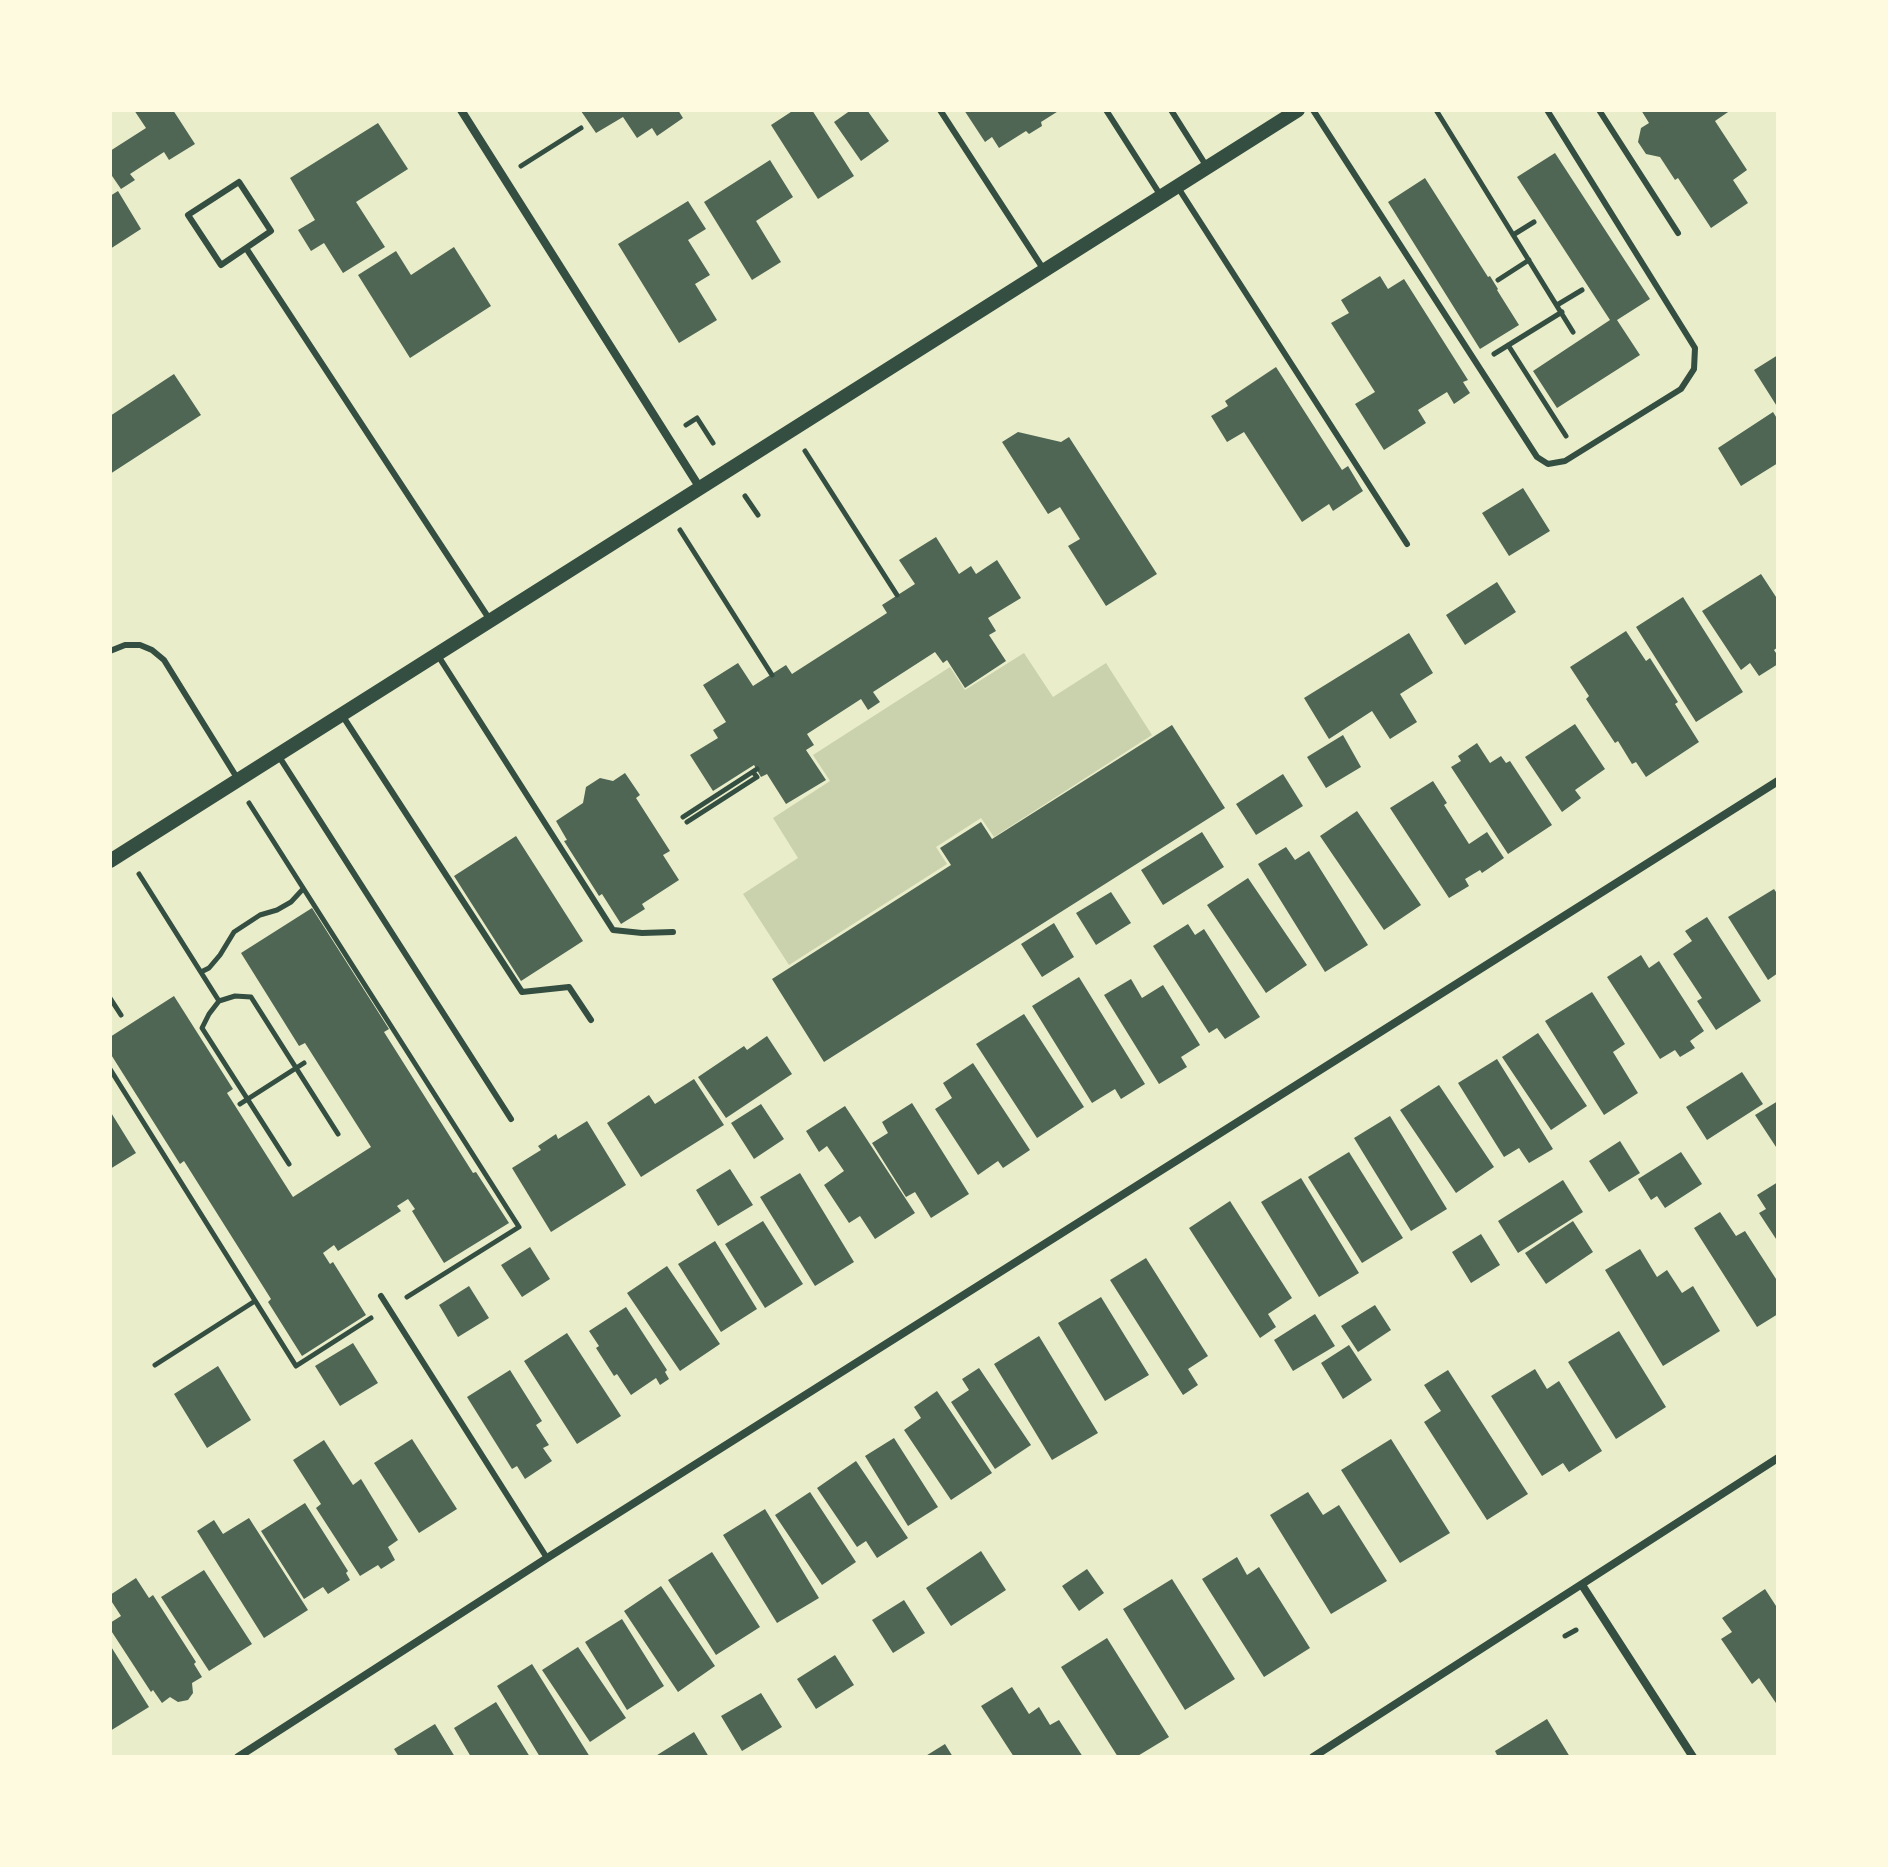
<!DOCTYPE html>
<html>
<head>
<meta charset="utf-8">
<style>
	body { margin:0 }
	#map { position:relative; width:1888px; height:1867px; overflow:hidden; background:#e9edc9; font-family:Lora,serif }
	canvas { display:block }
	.frame { position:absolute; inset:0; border:112px solid #fefae0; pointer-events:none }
</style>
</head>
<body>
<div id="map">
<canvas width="1888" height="1867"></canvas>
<div class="frame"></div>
</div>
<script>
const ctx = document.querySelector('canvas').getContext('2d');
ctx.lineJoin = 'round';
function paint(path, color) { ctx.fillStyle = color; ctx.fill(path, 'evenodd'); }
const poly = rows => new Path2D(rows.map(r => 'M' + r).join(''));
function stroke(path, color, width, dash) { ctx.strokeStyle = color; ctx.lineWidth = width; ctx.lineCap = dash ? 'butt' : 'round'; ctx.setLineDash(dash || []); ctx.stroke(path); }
const green = poly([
	[1024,653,1053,697,1106,663,1152,735,994,837,981,818,936,847,947,864,789,965,743,894,798,858,773,818,830,781,813,755,950,667,965,690]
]);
const building = poly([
	[134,110,173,110,195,144,169,160,164,152,130,174,135,180,121,189,110,173,110,151,146,128],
	[583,110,678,110,683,118,657,136,652,128,637,138,623,117,596,133,581,111],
	[794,110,812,110,854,176,818,199,771,125],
	[851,110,867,110,889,141,861,161,834,122],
	[964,110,1060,110,1041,122,1042,126,1029,134,1026,131,999,148,992,137,985,142],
	[1641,110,1731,110,1715,121,1747,170,1733,180,1748,203,1711,228,1678,178,1675,180,1660,157,1646,154,1638,142,1641,128,1649,123],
	[378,123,408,169,356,202,385,247,343,273,324,243,311,251,298,230,315,220,290,178],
	[1555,153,1650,299,1617,320,1640,355,1557,408,1533,371,1610,320,1517,177],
	[770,160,793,197,756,221,781,262,752,280,704,202],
	[1425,178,1488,277,1490,276,1498,289,1497,290,1519,325,1480,349,1388,202],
	[118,191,141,229,110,249,110,196],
	[688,201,706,229,688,240,710,275,695,284,717,320,679,343,618,244],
	[454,247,491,306,410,358,358,275,396,251,411,275],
	[1380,276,1388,289,1404,279,1468,380,1463,382,1470,393,1454,404,1447,392,1418,410,1426,423,1384,450,1355,404,1375,392,1331,323,1349,313,1341,300],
	[1778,355,1778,408,1754,370],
	[1276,367,1342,470,1348,466,1363,491,1333,511,1329,504,1302,522,1244,432,1227,442,1211,416,1228,406,1225,401],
	[174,374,201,415,110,474,110,416],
	[1773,412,1778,420,1778,463,1741,486,1718,448],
	[1018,432,1061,442,1069,437,1157,574,1106,606,1068,546,1080,539,1060,507,1048,514,1002,442],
	[1523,488,1550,531,1509,556,1482,513],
	[936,537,959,574,971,566,976,574,997,560,1021,598,988,618,996,631,989,635,1006,661,965,688,947,660,943,663,935,652,873,692,880,702,868,710,861,699,807,734,814,745,806,750,826,780,786,804,767,774,761,777,754,765,713,791,690,755,718,738,713,730,726,722,703,685,738,663,753,686,786,665,792,674,887,613,882,605,915,584,899,560],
	[1761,574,1778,600,1778,647,1774,650,1778,656,1778,664,1759,676,1750,663,1741,670,1702,611],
	[1497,582,1516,612,1465,645,1446,615],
	[1683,597,1743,692,1696,722,1636,627],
	[1626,631,1646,661,1650,658,1678,702,1675,704,1699,742,1646,777,1636,762,1632,764,1618,741,1615,743,1586,699,1589,696,1570,667],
	[1409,633,1433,673,1400,694,1417,722,1390,739,1372,711,1329,739,1304,698],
	[1575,724,1605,769,1575,790,1581,798,1562,812,1525,757],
	[1172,725,1225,808,824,1062,772,979,951,865,940,848,981,822,992,839],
	[1343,735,1361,767,1326,788,1307,757],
	[1477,743,1490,763,1501,756,1506,763,1510,761,1552,825,1508,854,1451,767,1461,761,1458,756],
	[625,773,640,795,636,798,670,851,663,855,679,880,642,904,645,909,621,924,602,894,599,896,564,841,567,840,556,821,583,803,586,787,600,778,613,781],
	[1283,774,1303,806,1256,835,1236,804],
	[1433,781,1447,803,1444,805,1469,844,1487,832,1504,858,1482,873,1480,870,1465,879,1469,886,1449,898,1390,808],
	[1357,811,1421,905,1384,930,1320,836],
	[1202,832,1224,867,1163,905,1141,870],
	[516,836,583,941,521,981,454,876],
	[1286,847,1295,860,1309,851,1368,945,1325,972,1258,864],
	[1248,878,1307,965,1266,993,1207,905],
	[1774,889,1778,895,1778,973,1768,980,1728,917],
	[1111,892,1131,923,1096,945,1076,913],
	[312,908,389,1029,384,1032,473,1173,476,1172,509,1223,444,1263,412,1211,415,1209,408,1199,397,1206,401,1211,338,1251,334,1245,323,1253,330,1264,333,1262,366,1315,302,1356,268,1302,271,1299,184,1161,180,1164,110,1053,110,1037,174,996,233,1089,227,1093,293,1197,371,1147,305,1043,299,1046,241,953],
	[1707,917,1761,1001,1716,1030,1697,1001,1702,998,1673,954,1692,941,1685,931],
	[1054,923,1074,957,1042,977,1021,944],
	[1188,924,1195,935,1204,929,1260,1017,1225,1039,1217,1028,1209,1033,1153,946],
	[1641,955,1649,968,1659,961,1704,1031,1690,1041,1695,1048,1680,1057,1675,1050,1660,1059,1607,977],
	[1079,977,1145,1084,1121,1099,1115,1089,1092,1103,1032,1006],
	[1131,979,1142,998,1163,985,1200,1045,1181,1057,1187,1067,1159,1084,1104,995],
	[1592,992,1625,1044,1613,1052,1638,1093,1604,1115,1545,1021],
	[1024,1014,1084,1107,1037,1138,976,1044],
	[1538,1033,1587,1106,1551,1130,1502,1057],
	[767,1036,792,1074,726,1118,698,1077,744,1046,747,1050],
	[1497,1059,1553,1149,1529,1163,1519,1148,1504,1157,1458,1083],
	[973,1063,1030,1150,1003,1168,998,1161,978,1175,935,1109,952,1098,943,1083],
	[1742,1072,1763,1104,1707,1140,1686,1107],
	[694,1079,724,1125,641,1177,607,1123,649,1095,655,1104],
	[1439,1085,1494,1167,1456,1193,1400,1110],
	[1778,1101,1778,1150,1755,1115],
	[912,1103,969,1194,931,1218,915,1192,906,1197,872,1143,888,1133,882,1122],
	[761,1104,784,1139,754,1159,731,1123],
	[845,1106,915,1213,875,1239,860,1216,849,1223,824,1185,844,1171,827,1146,819,1152,806,1131],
	[110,1111,136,1153,110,1169],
	[1390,1116,1447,1209,1411,1231,1354,1138],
	[587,1121,626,1185,551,1232,512,1168,541,1150,538,1146,556,1134,558,1139],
	[1620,1141,1640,1173,1609,1192,1589,1161],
	[1349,1152,1403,1238,1362,1263,1308,1177],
	[1681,1152,1702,1184,1665,1208,1657,1196,1651,1200,1638,1179],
	[730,1169,753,1205,718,1226,696,1190],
	[800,1173,854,1262,815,1286,760,1197],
	[1301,1178,1359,1273,1319,1297,1261,1202],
	[1563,1180,1583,1212,1518,1253,1498,1221],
	[1778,1182,1778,1242,1759,1213,1766,1209,1757,1195],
	[1230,1201,1292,1298,1268,1314,1276,1327,1260,1338,1189,1228],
	[1720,1212,1736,1236,1745,1231,1778,1282,1778,1314,1757,1327,1694,1228],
	[763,1221,803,1284,765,1308,725,1244],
	[1573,1221,1593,1252,1546,1284,1525,1253],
	[1481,1234,1500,1265,1471,1283,1452,1252],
	[715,1241,757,1309,721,1332,678,1264],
	[530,1247,550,1279,522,1297,501,1265],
	[1640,1249,1657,1277,1667,1270,1682,1293,1693,1286,1720,1331,1663,1366,1605,1270],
	[1146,1258,1208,1356,1188,1369,1198,1385,1183,1395,1110,1280],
	[667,1266,720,1344,680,1371,627,1293],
	[469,1286,489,1318,458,1337,439,1305],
	[1101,1297,1149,1375,1105,1401,1058,1323],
	[1375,1305,1391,1330,1358,1352,1341,1326],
	[626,1307,667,1370,665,1372,669,1379,660,1385,656,1378,631,1395,617,1374,614,1376,596,1348,599,1346,589,1331],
	[1315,1314,1335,1346,1293,1371,1274,1340],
	[1619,1331,1666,1407,1616,1439,1568,1362],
	[567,1333,621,1416,577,1444,524,1361],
	[1039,1336,1098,1433,1052,1460,994,1364],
	[353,1343,378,1383,340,1406,315,1366],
	[1349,1345,1372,1380,1343,1399,1321,1363],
	[218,1366,251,1420,207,1448,174,1394],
	[979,1368,1031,1445,995,1469,951,1402,969,1390,962,1379],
	[1535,1369,1547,1389,1559,1381,1602,1451,1569,1472,1563,1463,1542,1476,1491,1396],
	[510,1370,542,1421,536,1425,549,1445,543,1448,552,1461,525,1479,517,1466,512,1469,467,1397],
	[1448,1370,1528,1494,1487,1520,1424,1422,1441,1411,1424,1385],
	[937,1391,992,1473,951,1500,904,1430,921,1418,914,1407],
	[894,1438,938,1507,908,1526,865,1456],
	[412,1439,457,1509,419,1533,374,1463],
	[1391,1439,1450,1533,1400,1563,1341,1470],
	[324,1440,353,1485,361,1479,398,1540,388,1547,395,1560,381,1569,378,1565,360,1576,316,1508,321,1504,293,1460],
	[856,1461,908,1538,877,1558,866,1541,857,1547,817,1488],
	[810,1492,856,1562,822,1585,775,1515],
	[1308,1492,1323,1515,1339,1505,1387,1581,1331,1614,1270,1515],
	[305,1503,348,1571,346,1573,350,1580,328,1594,323,1587,304,1599,261,1531],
	[765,1509,819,1598,777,1623,723,1535],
	[249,1518,308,1610,264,1638,197,1531,214,1520,223,1534],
	[981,1551,1006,1590,951,1626,926,1588],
	[712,1552,760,1627,716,1655,668,1580],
	[1237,1557,1247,1575,1259,1567,1310,1648,1264,1677,1202,1579],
	[1087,1569,1104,1593,1079,1611,1062,1586],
	[204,1570,252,1644,209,1671,161,1597],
	[136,1578,149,1598,153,1595,196,1662,194,1664,202,1677,192,1683,193,1693,188,1700,178,1702,170,1697,162,1703,153,1690,151,1692,110,1629,110,1623,121,1616,110,1599,110,1595],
	[1172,1579,1235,1679,1185,1710,1123,1609],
	[661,1586,715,1666,678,1692,624,1611],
	[1765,1589,1778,1609,1778,1706,1759,1678,1752,1684,1721,1639,1732,1632,1722,1618],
	[904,1600,925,1633,893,1653,872,1620],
	[622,1619,664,1686,627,1710,585,1642],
	[1107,1638,1169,1737,1136,1757,1118,1757,1061,1667],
	[110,1645,149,1707,110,1731],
	[578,1647,626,1718,590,1742,542,1670],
	[835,1655,854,1685,816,1709,797,1679],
	[532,1664,590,1757,540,1757,497,1686],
	[1012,1687,1029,1714,1039,1707,1050,1725,1059,1720,1083,1757,1014,1757,981,1706],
	[761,1693,782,1727,742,1751,721,1716],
	[496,1702,530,1757,471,1757,454,1728],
	[1547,1719,1570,1757,1498,1757,1495,1751],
	[435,1724,455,1757,399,1757,394,1749],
	[694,1732,709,1757,654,1757],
	[945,1744,953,1757,924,1757]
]);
const path = poly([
	[1436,110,1573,332],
	[521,166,581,128],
	[1513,235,1534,222],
	[1498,280,1529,260],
	[1557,305,1582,290],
	[1508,345,1566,436],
	[1494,354,1562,312],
	[686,425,697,418,713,443],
	[805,451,897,595],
	[745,496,758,515],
	[680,530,772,675],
	[249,803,519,1227,407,1297],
	[683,817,757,769],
	[687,822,757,777,753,772],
	[139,874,219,1001],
	[201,972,209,968,220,955,234,932,260,915,277,910,291,902,303,889],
	[110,998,121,1015],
	[110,1069,296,1366,371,1318],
	[240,1104,304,1063],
	[289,1164,202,1028,209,1014,219,1001,235,996,251,997,338,1134],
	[155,1365,255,1301],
	[1565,1636,1576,1630]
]);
const service = poly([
	[940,110,1044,270],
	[1106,110,1161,196],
	[1171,110,1207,167],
	[1313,110,1537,457,1548,464,1565,461,1681,389,1694,369,1695,348,1547,110],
	[1599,110,1678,233],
	[239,182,271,231,221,265,188,215,239,182],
	[1177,186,1407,544],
	[246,248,490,620],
	[110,651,125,645,140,645,152,650,164,660,239,781],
	[437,654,613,930,642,933,673,932],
	[342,715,522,992,569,987,591,1020],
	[278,755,511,1119],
	[381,1296,547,1558]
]);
const minor = poly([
	[461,110,700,488],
	[1582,1585,1693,1757],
	[238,1757,547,1558,1778,781],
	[1313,1757,1778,1458]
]);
const tertiary = poly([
	[110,861,1298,110]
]);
paint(green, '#cad2ad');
paint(building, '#4f6655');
stroke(path, '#344e41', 5);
stroke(service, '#344e41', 6);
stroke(minor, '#344e41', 8);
stroke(tertiary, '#344e41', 14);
</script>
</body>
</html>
